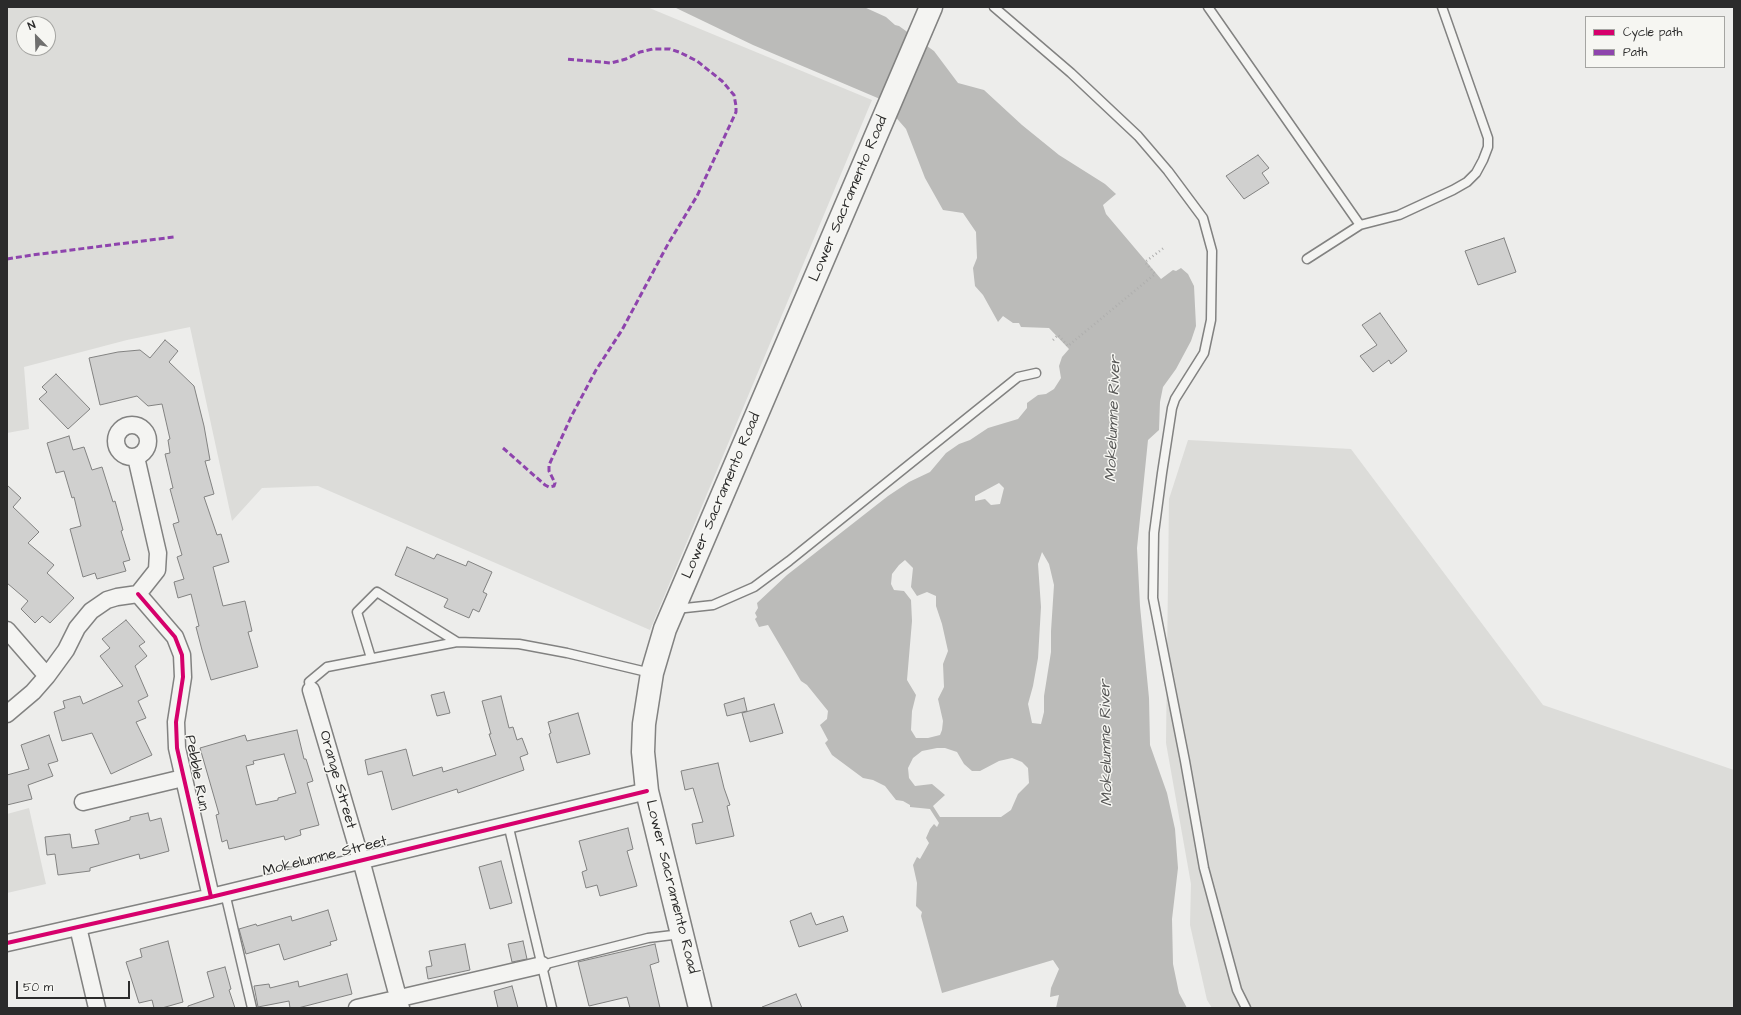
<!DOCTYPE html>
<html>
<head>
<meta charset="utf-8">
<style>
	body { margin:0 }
	#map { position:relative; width:1741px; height:1015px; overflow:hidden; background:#ededeb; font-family:"Architects Daughter",sans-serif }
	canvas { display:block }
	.frame { position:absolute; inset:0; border:8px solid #2b2b2b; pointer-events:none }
	.legend { position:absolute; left:1585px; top:16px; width:140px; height:52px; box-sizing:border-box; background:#f6f6f2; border:1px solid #a5a5a2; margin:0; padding:5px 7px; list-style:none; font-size:12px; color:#2b2b2b }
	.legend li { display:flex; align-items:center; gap:8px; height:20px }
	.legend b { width:20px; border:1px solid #a5a5a2 }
	.north { position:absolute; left:16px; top:16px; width:40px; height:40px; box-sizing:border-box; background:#f6f6f2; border:1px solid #a5a5a2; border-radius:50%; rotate:337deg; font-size:11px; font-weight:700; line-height:16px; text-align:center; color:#2b2b2b }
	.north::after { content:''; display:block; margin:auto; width:14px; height:18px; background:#6f6f6e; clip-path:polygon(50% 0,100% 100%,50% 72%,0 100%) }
	.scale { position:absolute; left:16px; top:981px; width:114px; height:18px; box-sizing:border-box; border:2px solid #2b2b2b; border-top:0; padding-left:5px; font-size:12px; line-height:14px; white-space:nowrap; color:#2b2b2b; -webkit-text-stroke:3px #f6f6f2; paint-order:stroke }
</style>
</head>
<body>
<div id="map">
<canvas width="1741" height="1015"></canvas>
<div class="frame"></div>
<ul class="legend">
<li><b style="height:5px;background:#d6006c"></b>Cycle path</li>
<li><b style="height:5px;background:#8e44ad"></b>Path</li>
</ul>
<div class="north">N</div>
<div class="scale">50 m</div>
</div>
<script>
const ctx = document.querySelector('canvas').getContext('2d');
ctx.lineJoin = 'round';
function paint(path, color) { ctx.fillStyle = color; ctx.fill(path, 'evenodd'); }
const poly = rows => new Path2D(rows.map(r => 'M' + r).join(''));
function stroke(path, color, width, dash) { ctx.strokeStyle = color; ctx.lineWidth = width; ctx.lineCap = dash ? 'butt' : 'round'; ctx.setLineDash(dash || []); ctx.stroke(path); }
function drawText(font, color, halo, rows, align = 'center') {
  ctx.font = font + ' "Architects Daughter",sans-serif'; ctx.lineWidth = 3; ctx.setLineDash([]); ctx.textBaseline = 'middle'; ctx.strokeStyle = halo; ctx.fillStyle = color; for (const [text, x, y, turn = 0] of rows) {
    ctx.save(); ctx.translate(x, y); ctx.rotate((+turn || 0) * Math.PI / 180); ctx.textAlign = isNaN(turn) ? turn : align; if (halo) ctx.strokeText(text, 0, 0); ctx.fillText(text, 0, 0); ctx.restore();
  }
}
const green = poly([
	[7,7,647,7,872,100,650,630,318,486,262,488,232,521,190,327,127,340,24,367,29,429,7,433],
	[24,24,48,24,48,48,24,48],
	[1188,440,1351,449,1543,705,1734,770,1734,1008,1212,1008,1207,1000,1190,925,1191,884,1166,743,1169,499],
	[29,808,46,884,7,893,7,814]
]);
const water = poly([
	[674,7,864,7,886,17,895,25,899,26,934,51,958,83,984,90,1022,125,1059,155,1105,184,1116,194,1103,205,1106,214,1161,279,1173,270,1176,271,1181,268,1188,274,1194,286,1196,326,1191,341,1176,369,1163,387,1160,402,1159,430,1148,440,1137,548,1140,606,1149,698,1150,745,1167,793,1175,829,1178,868,1172,919,1173,964,1179,993,1187,1008,1056,1008,1059,995,1050,997,1051,988,1059,969,1053,960,942,993,921,916,922,912,916,906,917,883,913,865,917,857,920,859,929,843,926,838,930,829,934,824,937,827,939,823,930,809,910,807,910,805,903,801,896,800,885,786,873,780,863,778,832,755,825,743,828,740,820,725,827,719,828,711,807,685,801,681,768,625,759,627,755,619,757,617,755,613,758,608,757,603,787,575,888,496,909,482,930,472,946,453,959,444,970,440,988,428,1018,419,1027,408,1027,403,1038,395,1046,394,1054,389,1061,378,1059,366,1062,357,1069,349,1049,328,1021,327,1019,323,1013,323,1003,316,998,322,983,295,975,286,973,268,977,258,976,232,963,213,943,210,925,178,906,129,880,99,753,45],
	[999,483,1004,488,1000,504,991,505,985,499,975,501,975,496],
	[1042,552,1049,564,1054,585,1051,631,1051,652,1044,696,1044,712,1041,724,1032,723,1028,704,1033,686,1038,658,1041,607,1038,564],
	[905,560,913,568,911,587,917,596,927,592,936,596,936,606,942,624,948,651,943,664,944,687,938,699,943,721,942,730,940,735,928,738,916,738,911,730,912,711,916,695,907,680,912,621,911,600,904,591,894,590,891,584,892,574,899,565],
	[937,748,945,748,957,752,964,764,972,771,980,771,999,761,1012,758,1022,762,1028,768,1029,783,1018,794,1011,810,1001,817,940,817,933,806,945,795,932,784,915,786,909,778,908,768,913,758,922,751]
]);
const building = poly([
	[1258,155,1269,168,1262,173,1269,183,1244,199,1226,176,1258,155],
	[1504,238,1516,272,1478,285,1465,251,1504,238],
	[1380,313,1407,351,1391,364,1389,360,1373,372,1360,356,1377,345,1362,325,1380,313],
	[165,340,178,351,169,362,194,386,204,426,210,460,205,461,214,494,204,497,217,535,221,534,229,562,213,567,223,606,245,601,252,631,248,632,258,667,211,680,202,650,196,627,199,626,191,594,178,598,174,582,184,579,177,557,182,555,173,524,179,522,170,489,173,488,165,454,170,453,168,440,170,439,162,404,148,406,137,396,100,405,89,358,118,352,140,350,150,358,165,340],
	[56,374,90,409,68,429,39,399,47,392,42,387,56,374],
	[69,436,73,450,84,447,92,470,102,467,113,502,115,501,123,530,121,531,130,560,123,562,126,571,97,579,95,573,83,577,70,529,81,526,74,497,72,498,64,471,56,473,47,443,69,436],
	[7,485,21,498,13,507,39,532,28,543,54,565,47,573,74,598,50,623,42,616,35,623,21,609,28,601,7,583,7,485],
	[407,547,434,559,437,554,466,566,468,561,492,572,483,592,487,594,479,612,473,609,469,618,444,607,448,599,395,575,407,547],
	[126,620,145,642,139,646,147,656,135,666,148,696,138,701,146,718,136,722,152,755,111,774,92,733,62,741,54,712,65,708,63,701,80,696,83,704,123,686,100,656,110,648,102,639,126,620],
	[444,692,450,713,437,716,431,695,444,692],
	[501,696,509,728,513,727,517,740,522,738,528,754,520,757,524,770,458,793,457,789,392,810,382,771,368,775,365,760,406,749,413,776,442,767,443,772,496,755,489,734,491,734,482,701,501,696],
	[744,698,747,711,727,716,724,704,744,698],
	[774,704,783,733,750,742,742,713,774,704],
	[578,713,590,754,557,763,549,734,551,733,548,722,578,713],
	[297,730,304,759,306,759,313,781,307,783,319,825,300,830,301,835,285,840,284,836,229,849,227,840,222,842,216,815,219,814,200,748,245,735,247,741,297,730],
	[284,754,296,793,278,798,278,800,256,805,246,766,254,764,253,761,284,754],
	[49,735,58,761,48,764,53,776,28,785,32,799,7,805,7,775,29,769,21,745,49,735],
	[718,763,724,788,730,805,727,806,734,836,696,844,692,824,703,822,693,788,685,790,681,771,718,763],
	[148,813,150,821,161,818,169,851,140,859,139,854,90,868,90,871,58,875,55,854,47,855,45,837,70,834,72,848,99,844,95,830,130,820,130,817,148,813],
	[628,828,633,849,627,851,637,886,600,896,597,885,586,888,582,872,587,870,579,841,628,828],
	[501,861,512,903,490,909,479,867,501,861],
	[328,910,337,940,330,942,331,945,284,960,279,944,246,954,239,929,256,924,257,926,291,916,292,921,328,910],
	[811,913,816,925,843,916,848,931,799,947,790,921,811,913],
	[168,941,183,1002,162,1008,154,1008,152,1000,139,1003,126,962,142,957,140,949,168,941],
	[523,941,527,959,512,962,508,944,523,941],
	[465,944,470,970,428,979,426,967,432,966,429,951,465,944],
	[655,944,659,962,650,965,660,1008,630,1008,627,997,589,1006,578,962,655,944],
	[225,967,231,989,229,990,235,1008,188,1008,188,1006,214,997,207,972,225,967],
	[347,974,352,994,298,1008,290,1008,289,1001,258,1007,254,986,269,984,270,988,298,981,299,987,347,974],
	[512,986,518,1008,498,1008,494,991,512,986],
	[796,994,802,1008,762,1008,762,1007,796,994]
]);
const path = poly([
	[1053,340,1058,335,1068,346,1155,274,1145,262,1165,247]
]);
const lane = poly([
	[994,7,1071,73,1138,136,1168,171,1203,218,1212,251,1211,320,1204,353,1175,399,1172,408,1162,473,1154,533,1153,598,1185,761,1204,868,1237,990,1246,1008],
	[1208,7,1360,225,1307,259],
	[1360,225,1399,215,1453,190,1467,182,1476,173,1483,160,1488,147,1488,138,1442,7],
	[676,609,713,605,754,587,789,561,1018,377,1036,373],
	[371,658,357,612,377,592,457,642,519,644,567,653,651,673],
	[311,690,309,682,327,667,457,642],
	[508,824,552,1008],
	[225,893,252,1008],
	[542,965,648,938,681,934]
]);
const street = poly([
	'116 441a16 16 0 1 1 32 0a16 16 0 1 1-32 0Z',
	[136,457,158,553,157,570,138,594],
	[138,594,175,637,182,655,183,677,176,722,177,748,211,897],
	[7,630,47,676],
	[311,690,361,860,401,1008],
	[7,714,33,692,47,676,66,650,77,628,91,611,107,600,117,597,138,594],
	[83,802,183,778],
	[78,927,97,1008],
	[7,943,211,897,647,791],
	[357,1008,542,965]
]);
const secondary = poly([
	[700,1008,647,791,643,752,644,724,652,673,665,629,931,7]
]);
const quiet = poly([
	[7,259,32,255,174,237],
	[503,448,545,485,549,487,554,486,555,483,549,471,549,465,572,415,596,370,622,330,668,244,697,196,736,112,736,106,734,95,722,81,697,61,679,52,670,49,653,49,640,52,626,59,611,63,566,59]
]);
const cycleway = poly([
	[138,594,175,637,182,655,183,677,176,722,177,748,211,897],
	[7,943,211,897,647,791]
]);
const streetNames = [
	["Lower Sacramento Road",849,199,-67],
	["Lower Sacramento Road",722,496,-67],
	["Pebble Run",196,773,79],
	["Orange Street",337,780,74],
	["Mokelumne Street",325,857,-14],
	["Lower Sacramento Road",671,887,76]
];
const waterNames = [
	["Mokelumne River",1114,419,-88],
	["Mokelumne River",1107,743,-91]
];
paint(green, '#dcdcd9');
paint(water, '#bbbbb9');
paint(building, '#d0d0cf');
stroke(building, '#828281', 1);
stroke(lane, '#828281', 11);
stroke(street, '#828281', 19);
stroke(secondary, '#828281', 25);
stroke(path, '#afafae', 2.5, [1, 3]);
stroke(lane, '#f4f4f2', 8);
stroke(street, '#f4f4f2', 16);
stroke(secondary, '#f4f4f2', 22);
stroke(quiet, '#8e44ad', 3, [6, 3]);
stroke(cycleway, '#d6006c', 4);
drawText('15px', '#2b2b2b', '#f6f6f2', streetNames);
drawText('italic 16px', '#565655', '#f6f6f2', waterNames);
</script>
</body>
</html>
